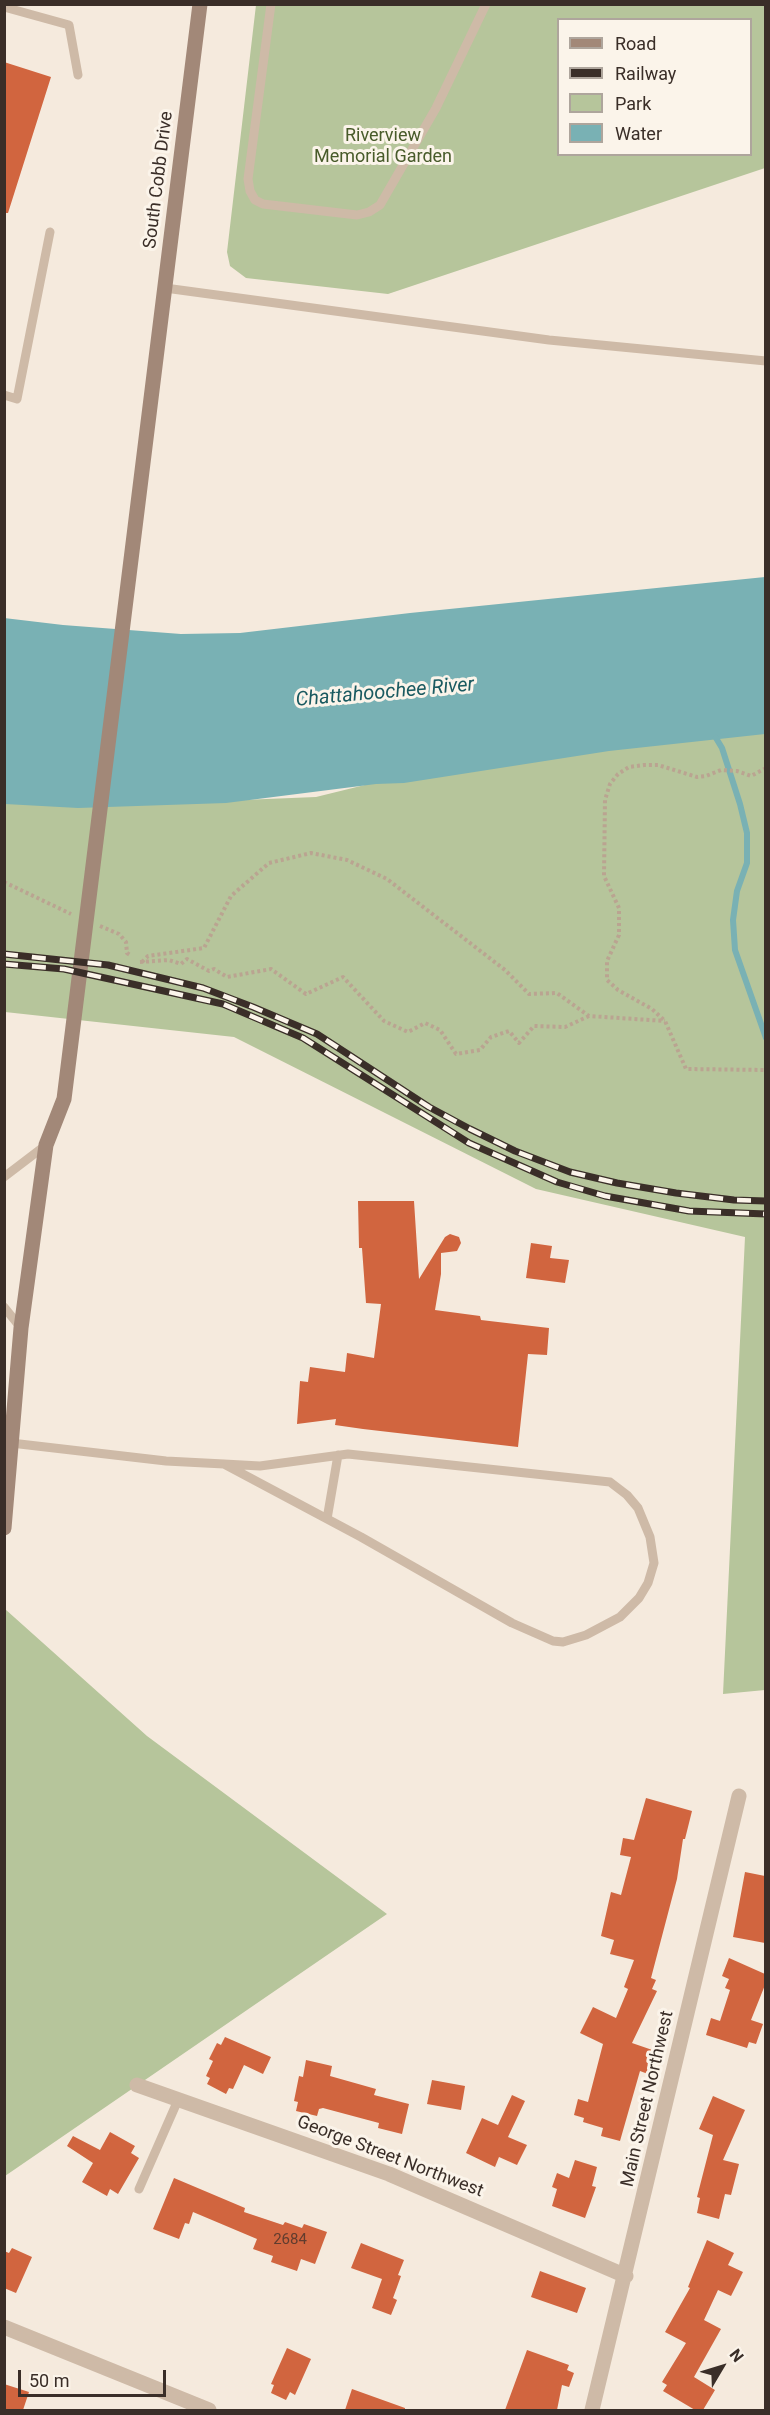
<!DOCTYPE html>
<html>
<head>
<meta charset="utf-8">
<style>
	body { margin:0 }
	#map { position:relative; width:770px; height:2415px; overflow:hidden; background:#f5eadd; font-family:Roboto,sans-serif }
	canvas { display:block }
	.frame { position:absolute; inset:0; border:6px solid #3a2e28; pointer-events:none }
	.legend { position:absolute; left:557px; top:18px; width:195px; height:138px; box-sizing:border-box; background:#fbf4ea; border:2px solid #aea59c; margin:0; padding:8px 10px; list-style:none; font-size:18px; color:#3a2e28 }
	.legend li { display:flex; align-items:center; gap:12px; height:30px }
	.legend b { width:30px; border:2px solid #aea59c }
	.north { position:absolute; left:692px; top:2337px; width:60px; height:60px; -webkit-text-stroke:4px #fbf4ea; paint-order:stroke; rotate:52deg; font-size:16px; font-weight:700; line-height:24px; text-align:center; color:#3a2e28 }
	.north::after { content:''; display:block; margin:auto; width:21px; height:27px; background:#3a2e28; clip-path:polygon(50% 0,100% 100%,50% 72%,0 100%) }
	.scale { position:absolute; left:18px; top:2370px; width:148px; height:27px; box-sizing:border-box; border:3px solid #3a2e28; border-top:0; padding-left:8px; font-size:18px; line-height:21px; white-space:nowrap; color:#3a2e28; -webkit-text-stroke:4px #fbf4ea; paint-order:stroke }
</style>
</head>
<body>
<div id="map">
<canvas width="770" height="2415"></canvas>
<div class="frame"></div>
<ul class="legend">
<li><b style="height:8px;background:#a28878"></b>Road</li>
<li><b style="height:8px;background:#3a2e28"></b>Railway</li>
<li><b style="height:16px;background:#b6c59b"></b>Park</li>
<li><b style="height:16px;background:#79b1b4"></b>Water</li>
</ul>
<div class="north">N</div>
<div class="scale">50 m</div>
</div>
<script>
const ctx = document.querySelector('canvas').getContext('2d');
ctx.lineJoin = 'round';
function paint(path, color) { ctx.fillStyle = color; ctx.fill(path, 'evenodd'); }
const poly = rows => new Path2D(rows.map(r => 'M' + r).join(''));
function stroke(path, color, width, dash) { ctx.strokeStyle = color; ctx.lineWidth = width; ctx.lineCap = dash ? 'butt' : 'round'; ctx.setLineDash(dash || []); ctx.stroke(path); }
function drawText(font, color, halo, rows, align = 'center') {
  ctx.font = font + ' Roboto,sans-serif'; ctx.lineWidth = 6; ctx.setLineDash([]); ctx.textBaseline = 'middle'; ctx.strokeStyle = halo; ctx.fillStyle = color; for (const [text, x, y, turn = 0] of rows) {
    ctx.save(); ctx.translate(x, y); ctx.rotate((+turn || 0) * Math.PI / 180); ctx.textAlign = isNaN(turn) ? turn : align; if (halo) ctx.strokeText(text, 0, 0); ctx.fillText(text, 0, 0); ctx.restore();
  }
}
const green = poly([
	[256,5,765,5,765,168,388,294,246,278,230,266,227,252],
	[558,20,750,20,750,154,558,154],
	[576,733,765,733,765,1690,723,1694,745,1237,536,1189,234,1037,5,1012,4,795,69,807,316,797],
	[5,1609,147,1736,387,1914,5,2176]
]);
const water = poly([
	[765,577,765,734,609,751,404,783,376,784,226,803,78,808,5,804,4,618,63,625,181,634,240,633,410,613]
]);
const stream = poly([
	[716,738,722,748,740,804,747,833,747,863,737,891,733,920,735,950,766,1038]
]);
const building = poly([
	[4,62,51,77,8,213,4,213],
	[358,1201,414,1201,419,1279,445,1237,450,1234,459,1237,461,1243,457,1251,441,1253,441,1274,435,1310,480,1316,481,1320,549,1328,547,1355,528,1354,518,1447,363,1429,335,1425,336,1419,297,1424,300,1381,308,1382,310,1367,345,1372,347,1353,374,1358,381,1304,366,1303,362,1248,359,1248],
	[531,1243,552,1246,550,1258,569,1260,565,1283,526,1278],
	[646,1798,692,1811,685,1839,683,1839,677,1879,651,1978,656,1980,652,1989,657,1991,632,2043,664,2054,656,2077,640,2071,620,2141,601,2136,603,2128,583,2122,584,2118,574,2115,578,2099,588,2102,603,2044,580,2033,593,2007,616,2018,628,1989,624,1987,634,1960,610,1954,614,1940,601,1936,611,1892,621,1895,631,1857,620,1855,623,1838,634,1840],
	[745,1872,765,1876,765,1943,733,1937],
	[729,1958,765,1974,765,1985,751,2020,763,2024,756,2044,749,2042,747,2048,706,2035,711,2018,720,2021,730,1990,725,1988,729,1979,722,1976],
	[225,2037,271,2057,263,2074,244,2065,233,2089,229,2088,226,2094,207,2084,210,2078,206,2076,213,2061,209,2059,217,2043,221,2045],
	[306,2060,332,2066,330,2076,376,2089,374,2095,409,2104,402,2134,378,2128,379,2123,323,2108,319,2109,317,2116,296,2111,298,2102,294,2101,299,2076,303,2077],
	[432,2080,465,2086,461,2110,427,2104],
	[512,2095,525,2101,508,2137,527,2145,517,2165,499,2157,495,2167,466,2153,482,2118,498,2125],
	[713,2096,745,2110,723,2160,739,2164,731,2195,725,2194,719,2219,697,2213,700,2198,697,2197,713,2135,699,2129],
	[110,2132,135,2146,131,2153,139,2158,118,2194,110,2189,107,2196,82,2182,93,2163,67,2146,73,2136,100,2150],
	[575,2160,597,2167,592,2186,596,2187,585,2218,552,2206,557,2189,552,2187,557,2173,569,2178],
	[174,2178,245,2208,244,2212,283,2225,285,2222,302,2228,304,2224,327,2232,315,2264,301,2259,297,2271,271,2262,273,2256,253,2249,257,2239,193,2212,189,2224,185,2223,179,2239,153,2229],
	[707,2240,734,2253,728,2265,743,2272,731,2296,718,2290,704,2320,721,2329,694,2377,715,2390,703,2410,695,2410,663,2391,667,2385,662,2382,686,2343,665,2332,690,2288,688,2287],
	[361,2243,404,2260,398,2275,401,2276,393,2298,397,2300,391,2315,372,2308,382,2279,351,2268],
	[12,2248,32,2257,16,2293,4,2288,4,2251,9,2253],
	[540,2271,586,2288,577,2313,531,2297],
	[287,2348,311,2359,295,2395,290,2392,286,2400,271,2393,274,2385,271,2384],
	[527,2350,569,2365,567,2370,574,2373,569,2387,562,2385,557,2410,505,2410],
	[4,2384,29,2392,23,2410,4,2410],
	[352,2389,405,2408,405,2410,345,2410]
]);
const path = poly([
	[766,768,751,776,737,771,721,770,706,776,697,777,658,765,644,765,629,767,618,774,610,784,605,800,604,876,619,908,619,935,607,961,607,980,618,990,652,1009,665,1021,686,1069,766,1070],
	[4,882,71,914],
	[100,926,119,934,126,942,127,953,130,955],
	[140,962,169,960,181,964,187,959,209,971,214,969,227,977,271,969,306,994,343,977,384,1021,408,1032,425,1023,440,1030,456,1054,480,1050,491,1037,509,1031,519,1043,534,1026,565,1027,589,1016],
	[142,962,148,956,204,948,231,896,269,863,311,853,347,860,387,879,505,970,529,994,557,993,589,1016,665,1021]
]);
const lane = poly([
	[271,4,248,179,250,191,255,200,263,204,357,215,369,212,380,205,436,108,486,4],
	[4,7,69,25,78,75],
	[165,288,549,340,766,361],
	[4,395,17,399,50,232],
	[4,1177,46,1145],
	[4,1307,21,1328],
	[11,1443,166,1461,224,1464,260,1466,348,1454,610,1482,627,1495,638,1508,650,1537,654,1563,648,1583,639,1598,620,1617,586,1635,563,1642,553,1641,512,1623,361,1537,224,1464],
	[327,1519,338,1455],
	[139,2189,178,2100]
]);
const street = poly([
	[137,2085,389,2174,626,2276],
	[4,2327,209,2410],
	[592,2410,739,1796]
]);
const secondary = poly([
	[4,1528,21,1328,46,1145,64,1099,200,4]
]);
const rail = poly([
	[4,954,108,965,203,988,253,1007,317,1034,429,1107,470,1129,515,1151,570,1172,617,1183,676,1193,734,1200,766,1201],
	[4,964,64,969,223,1004,303,1038,469,1143,557,1182,605,1196,689,1211,766,1214]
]);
const numberNames = [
	["2684",290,2240]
];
const parkNames = [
	["Riverview",383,136],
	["Memorial Garden",383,157]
];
const streetNames = [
	["South Cobb Drive",159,180,-83],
	["Main Street Northwest",648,2099,-77],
	["George Street Northwest",390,2157,21]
];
const waterNames = [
	["Chattahoochee River",385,693,-5]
];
paint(green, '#b6c59b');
paint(water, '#79b1b4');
stroke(stream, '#79b1b4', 6);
paint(building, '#d1653f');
stroke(path, '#baa491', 4, [3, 3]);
stroke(lane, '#cebaa7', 9);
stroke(street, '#cebaa7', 15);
stroke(secondary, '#a28878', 15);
stroke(rail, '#3a2e28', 7);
stroke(rail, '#fbf4ea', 4.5, [14]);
drawText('15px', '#603c2e', null, numberNames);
drawText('18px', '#485b2a', '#fbf4ea', parkNames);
drawText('18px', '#3a2e28', '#fbf4ea', streetNames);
drawText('italic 20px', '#1a5a60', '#fbf4ea', waterNames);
</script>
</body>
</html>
